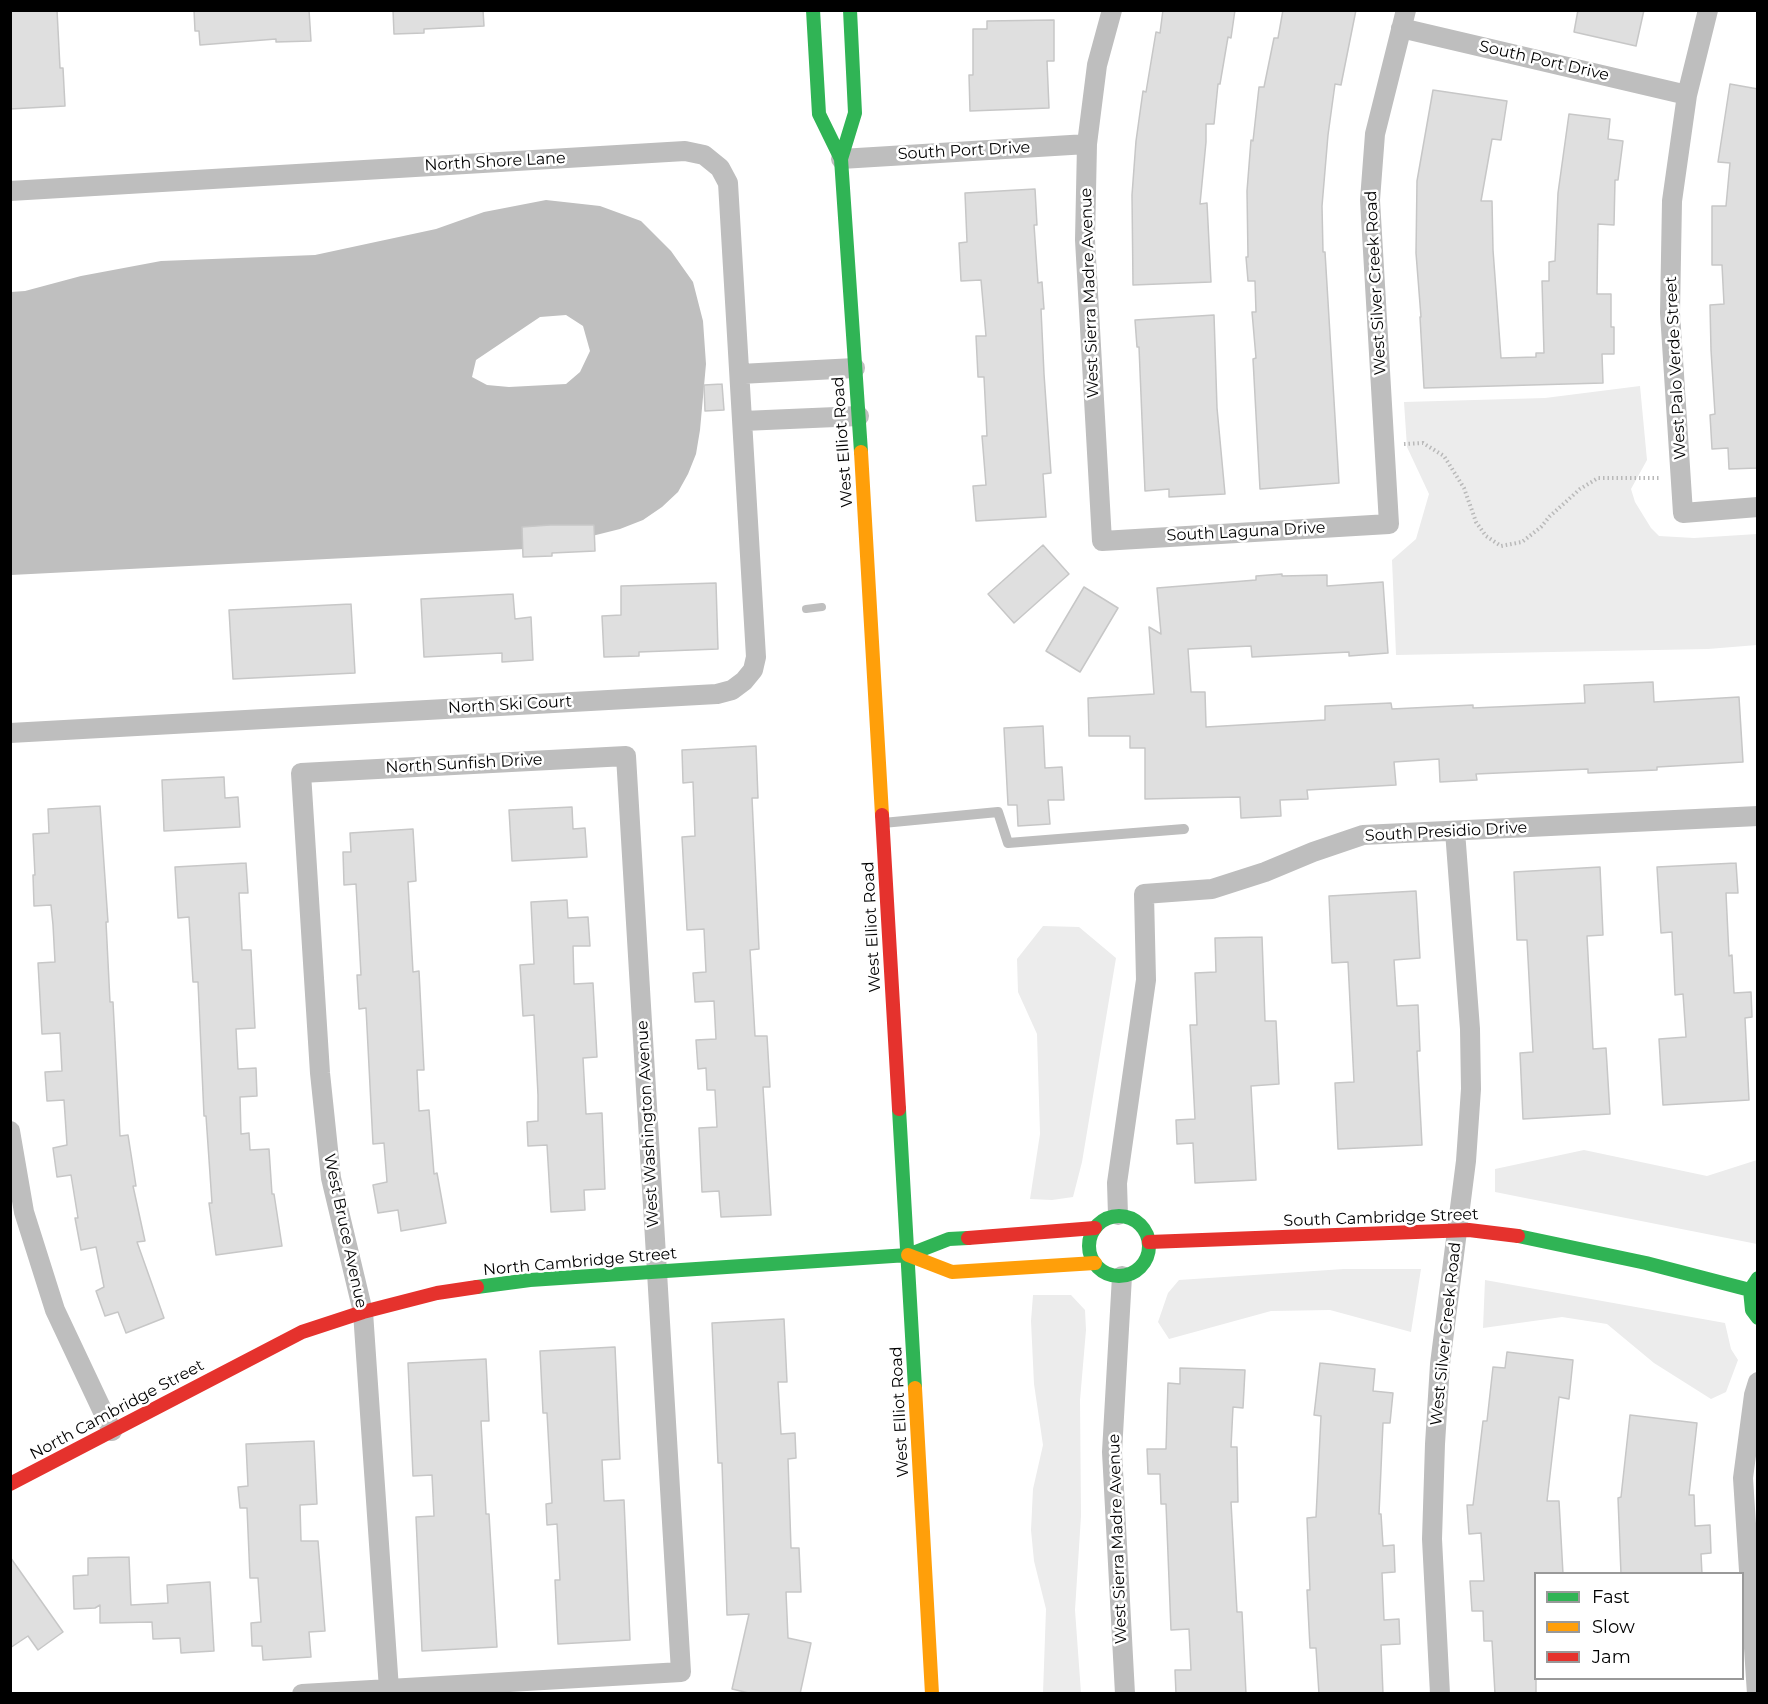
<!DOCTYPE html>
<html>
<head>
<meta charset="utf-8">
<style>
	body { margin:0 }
	#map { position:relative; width:1768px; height:1704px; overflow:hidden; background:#fff; font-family:Montserrat,sans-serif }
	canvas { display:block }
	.frame { position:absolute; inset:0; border:12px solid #000; pointer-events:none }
	.legend { position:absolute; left:1534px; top:1572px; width:210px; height:108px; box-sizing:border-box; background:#fff; border:2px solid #999; margin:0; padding:8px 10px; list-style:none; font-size:18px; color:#000 }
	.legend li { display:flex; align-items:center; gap:12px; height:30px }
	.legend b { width:30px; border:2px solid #999 }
</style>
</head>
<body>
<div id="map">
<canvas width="1768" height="1704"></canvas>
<div class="frame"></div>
<ul class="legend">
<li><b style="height:8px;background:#30b455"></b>Fast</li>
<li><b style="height:8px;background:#ff9f0a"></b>Slow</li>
<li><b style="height:8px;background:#e5322d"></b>Jam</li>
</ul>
</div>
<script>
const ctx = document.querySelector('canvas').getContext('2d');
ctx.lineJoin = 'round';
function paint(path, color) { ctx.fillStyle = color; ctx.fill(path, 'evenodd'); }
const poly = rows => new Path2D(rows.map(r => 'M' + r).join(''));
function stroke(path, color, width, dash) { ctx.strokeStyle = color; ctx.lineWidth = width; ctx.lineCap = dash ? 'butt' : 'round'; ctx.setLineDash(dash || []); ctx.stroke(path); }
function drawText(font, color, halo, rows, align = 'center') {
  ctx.font = font + ' Montserrat,sans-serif'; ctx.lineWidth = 5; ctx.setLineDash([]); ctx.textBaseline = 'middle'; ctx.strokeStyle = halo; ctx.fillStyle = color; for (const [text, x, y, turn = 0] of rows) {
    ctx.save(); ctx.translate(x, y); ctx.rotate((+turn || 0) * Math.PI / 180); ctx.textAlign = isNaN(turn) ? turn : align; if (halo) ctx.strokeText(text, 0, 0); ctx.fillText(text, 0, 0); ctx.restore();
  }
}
const green = poly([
	[1640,386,1647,460,1631,489,1635,502,1651,528,1659,536,1694,538,1757,534,1757,645,1708,649,1396,655,1392,560,1416,539,1429,494,1407,447,1404,402,1545,398],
	[1043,926,1079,927,1116,958,1082,1162,1073,1197,1052,1200,1030,1199,1040,1134,1037,1034,1018,992,1017,959],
	[1584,1150,1707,1176,1757,1160,1757,1244,1495,1192,1495,1169],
	[1344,1269,1421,1269,1411,1332,1330,1310,1271,1311,1169,1339,1158,1322,1168,1293,1179,1280],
	[1485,1280,1725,1323,1731,1349,1738,1360,1726,1392,1711,1399,1654,1363,1607,1324,1562,1317,1483,1328],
	[1033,1295,1071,1295,1085,1310,1086,1330,1080,1400,1081,1516,1075,1610,1081,1693,1043,1693,1046,1609,1034,1561,1031,1530,1033,1489,1043,1445,1034,1384,1031,1321]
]);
const water = poly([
	[546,200,600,206,641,221,671,251,693,282,703,321,706,364,700,430,696,454,688,474,678,492,662,507,643,520,620,529,544,548,11,575,11,292,25,291,81,276,161,261,315,255,436,229,484,212],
	[566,315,583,326,590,351,580,372,566,384,509,387,487,385,472,377,476,360,540,317]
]);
const stream = poly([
	[806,609,822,607]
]);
const building = poly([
	[10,10,57,10,60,68,63,68,65,106,10,109,10,10],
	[194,10,309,10,311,41,276,42,276,39,200,45,199,31,195,31,194,10],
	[393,10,483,10,484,26,424,29,424,33,394,34,393,10],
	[1163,10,1235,10,1231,38,1228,37,1220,84,1218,84,1214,124,1206,124,1206,142,1200,204,1207,203,1211,282,1133,285,1132,195,1136,141,1143,91,1146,92,1156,32,1160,33,1163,10],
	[1283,10,1356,10,1341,85,1335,84,1328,135,1322,206,1323,252,1325,252,1339,483,1260,489,1253,359,1256,358,1252,312,1256,312,1255,281,1248,281,1246,257,1248,257,1247,191,1251,140,1253,141,1259,87,1264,87,1274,38,1278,38,1283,10],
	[1578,10,1644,10,1636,46,1574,32,1578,10],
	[1054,20,1054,61,1047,61,1049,108,970,111,969,75,973,75,973,29,987,29,987,21,1054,20],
	[1730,84,1758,89,1758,468,1729,469,1728,448,1712,449,1710,415,1715,414,1711,350,1710,305,1724,304,1722,265,1712,265,1712,206,1726,206,1730,163,1718,162,1730,84],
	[1433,90,1507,101,1501,140,1492,139,1481,201,1492,201,1493,250,1501,358,1536,357,1536,353,1544,353,1542,281,1549,281,1549,262,1555,261,1558,193,1569,114,1610,119,1608,139,1623,141,1618,180,1615,180,1614,225,1598,224,1597,294,1611,294,1611,327,1614,327,1614,354,1602,354,1603,383,1424,388,1420,317,1421,317,1416,253,1417,181,1433,90],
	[1035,189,1037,225,1034,225,1038,283,1042,282,1044,309,1041,309,1044,374,1051,473,1043,474,1046,517,976,521,973,486,986,485,982,436,987,436,984,377,978,377,976,336,986,336,981,280,961,281,959,243,967,242,965,193,1035,189],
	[1214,315,1217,408,1225,494,1169,497,1169,489,1145,491,1139,347,1137,347,1135,320,1214,315],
	[722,384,724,410,705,411,704,385,722,384],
	[550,525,594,525,595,551,552,553,552,556,523,557,522,527,550,525],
	[1043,545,1069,574,1014,623,988,594,1043,545],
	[1282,574,1282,576,1327,575,1327,586,1383,582,1388,653,1349,656,1349,652,1252,657,1251,646,1188,649,1191,692,1205,692,1206,727,1325,720,1325,706,1391,703,1392,709,1473,705,1473,708,1585,703,1584,685,1653,682,1654,702,1739,697,1743,762,1657,767,1657,770,1588,773,1588,769,1476,774,1477,780,1440,782,1439,759,1394,762,1396,785,1307,790,1308,799,1280,800,1281,816,1241,818,1240,797,1145,799,1145,748,1130,748,1130,736,1089,736,1088,698,1154,694,1149,627,1161,634,1157,588,1256,580,1256,576,1282,574],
	[716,583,718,649,639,652,639,656,604,657,602,616,621,615,621,586,716,583],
	[1084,587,1118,608,1080,672,1046,651,1084,587],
	[513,594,515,619,531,617,533,660,502,662,502,653,424,657,421,599,513,594],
	[351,604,355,673,233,679,229,610,351,604],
	[1043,726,1045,768,1062,767,1064,800,1048,800,1050,824,1018,826,1017,805,1008,805,1004,728,1043,726],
	[756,746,758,798,752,798,759,949,750,950,755,1036,767,1036,770,1087,763,1087,771,1215,721,1217,719,1191,702,1192,699,1128,717,1127,715,1090,707,1090,706,1068,698,1069,696,1040,716,1039,714,1001,695,1002,693,973,706,972,704,929,687,930,682,837,695,836,693,782,683,783,682,750,756,746],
	[224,777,225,798,238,797,240,827,164,831,162,780,224,777],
	[100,806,108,922,106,922,110,1002,113,1002,120,1136,128,1135,136,1186,133,1186,145,1241,137,1242,164,1318,126,1333,118,1312,105,1316,96,1291,104,1287,96,1247,81,1250,75,1218,78,1218,71,1175,57,1177,53,1148,67,1145,64,1100,47,1101,45,1072,62,1071,60,1033,42,1034,38,963,55,962,53,925,51,905,34,906,33,875,35,875,33,834,49,833,48,809,100,806],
	[572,807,573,829,585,828,587,857,512,861,509,810,572,807],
	[413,829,416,881,408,882,413,972,419,971,424,1070,417,1070,419,1111,429,1110,434,1174,437,1173,446,1223,401,1231,398,1210,378,1213,373,1185,387,1182,384,1143,373,1144,366,1008,359,1009,357,975,361,975,356,884,344,885,343,852,351,852,350,833,413,829],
	[246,863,248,893,239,893,242,950,251,950,255,1028,236,1029,238,1069,256,1068,257,1096,240,1097,241,1134,249,1133,250,1150,269,1149,272,1194,274,1194,282,1246,216,1255,209,1203,212,1203,206,1116,204,1116,198,982,193,982,189,917,178,918,175,867,246,863],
	[1736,863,1738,893,1726,893,1729,956,1732,955,1734,993,1751,992,1752,1017,1745,1018,1749,1100,1663,1105,1659,1039,1686,1037,1683,994,1675,995,1672,932,1661,933,1657,867,1736,863],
	[1600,867,1603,935,1587,936,1593,1049,1606,1048,1610,1114,1523,1119,1520,1053,1533,1052,1527,940,1517,940,1514,872,1600,867],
	[1416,891,1420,958,1394,960,1397,1006,1418,1005,1420,1051,1417,1051,1422,1145,1338,1149,1335,1083,1354,1082,1348,962,1332,963,1329,896,1416,891],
	[567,900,568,918,588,917,590,946,573,946,574,984,593,983,597,1057,583,1058,586,1114,602,1113,605,1189,584,1190,585,1210,551,1212,547,1145,528,1146,527,1122,538,1121,538,1095,534,1015,523,1016,520,965,534,964,531,902,567,900],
	[1262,937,1265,1021,1276,1021,1279,1084,1251,1086,1256,1180,1195,1183,1193,1143,1177,1144,1176,1120,1195,1119,1190,1025,1197,1025,1195,973,1216,972,1215,938,1262,937],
	[784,1319,787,1382,778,1382,781,1434,795,1433,796,1458,788,1459,791,1548,799,1548,801,1592,786,1592,788,1638,811,1643,800,1694,753,1694,732,1689,749,1614,727,1615,722,1463,718,1463,712,1323,784,1319],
	[615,1347,620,1459,602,1460,604,1501,624,1500,630,1640,558,1644,555,1580,560,1580,557,1524,547,1525,546,1504,552,1503,547,1413,543,1413,540,1351,615,1347],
	[1507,1352,1573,1360,1569,1399,1559,1397,1547,1501,1559,1501,1563,1574,1536,1574,1536,1694,1495,1694,1492,1641,1484,1641,1483,1611,1472,1611,1470,1581,1484,1581,1481,1533,1469,1534,1467,1505,1473,1505,1483,1421,1487,1421,1493,1367,1505,1368,1507,1352],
	[486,1359,489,1421,481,1421,486,1514,489,1514,497,1647,422,1651,416,1517,434,1516,432,1475,413,1476,408,1363,486,1359],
	[1320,1363,1375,1369,1373,1391,1393,1393,1390,1423,1383,1423,1379,1514,1381,1514,1383,1546,1394,1545,1395,1572,1382,1573,1384,1620,1399,1619,1400,1644,1381,1645,1383,1694,1319,1694,1316,1648,1310,1648,1307,1590,1310,1590,1307,1518,1316,1517,1321,1416,1314,1415,1320,1363],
	[1180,1368,1245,1370,1243,1408,1233,1407,1231,1447,1237,1447,1238,1502,1231,1502,1237,1612,1242,1612,1246,1694,1176,1694,1175,1670,1191,1670,1189,1629,1171,1630,1166,1504,1161,1504,1160,1474,1148,1474,1147,1449,1166,1449,1168,1383,1180,1384,1180,1368],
	[1630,1415,1697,1423,1689,1495,1694,1495,1695,1526,1710,1525,1711,1553,1701,1554,1702,1574,1621,1574,1618,1498,1621,1497,1630,1415],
	[314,1441,317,1504,300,1505,301,1541,318,1541,325,1631,309,1632,311,1657,263,1660,262,1646,252,1646,251,1623,261,1622,258,1578,250,1578,247,1508,240,1508,238,1487,248,1486,246,1444,314,1441],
	[10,1557,63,1632,38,1650,28,1636,10,1648,10,1557],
	[129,1557,131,1605,168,1603,167,1585,210,1582,214,1651,181,1653,180,1638,153,1639,152,1622,100,1623,100,1605,95,1608,74,1609,73,1576,88,1575,88,1558,129,1557]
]);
const path = poly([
	[1404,444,1423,443,1444,456,1464,488,1476,522,1486,536,1501,546,1522,542,1541,527,1550,516,1580,489,1598,478,1661,478]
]);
const lane = poly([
	[883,823,998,812,1008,843,1184,829]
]);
const street = poly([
	[1112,10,1097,65,1087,144,1085,240,1102,541,1389,524,1370,200,1375,134,1406,10],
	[1708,10,1687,95,1672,201,1670,313,1683,513,1758,507],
	[1401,28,1687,95],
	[841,159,1087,144],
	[10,191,685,151,704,155,720,168,728,183,756,657,753,670,744,681,732,690,717,694,10,733],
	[740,374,855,368],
	[743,421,859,416],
	[10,1131,24,1212,55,1310,112,1431],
	[1118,1215,1117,1183,1146,980,1144,894,1212,889,1265,872,1313,852,1363,835,1758,816],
	[1122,1276,1112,1452,1125,1694],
	[302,1694,389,1689,681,1672,626,756,301,773,320,1073,331,1178,363,1312,389,1689],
	[1440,1694,1432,1539,1435,1444,1440,1364,1466,1161,1471,1089,1470,1029,1455,831],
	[1757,1694,1743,1478,1754,1395,1758,1382]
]);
const fast = poly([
	[813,10,819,114,841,159],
	[850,10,855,113,841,159,861,452],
	[899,1109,915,1388],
	'1089 1246a30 30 0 1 1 60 0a30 30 0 1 1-60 0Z',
	[1518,1236,1646,1263,1750,1290],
	[1758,1278,1750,1290,1752,1310,1758,1318],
	[477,1287,530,1280,908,1255,949,1239,968,1238]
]);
const slow = poly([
	[861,452,882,815],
	[908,1255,952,1272,1095,1263],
	[915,1388,932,1694]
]);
const jam = poly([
	[882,815,899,1109],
	[968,1238,1095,1228],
	[1149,1242,1469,1230,1518,1236],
	[10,1484,302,1332,363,1312,437,1293,477,1287]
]);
const streetNames = [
	["South Port Drive",1544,61,13],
	["South Port Drive",964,151,-3],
	["North Shore Lane",495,162,-3],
	["West Silver Creek Road",1376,283,-93],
	["West Sierra Madre Avenue",1090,293,-92],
	["West Palo Verde Street",1676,368,-93],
	["West Elliot Road",843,442,-94],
	["South Laguna Drive",1246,532,-3],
	["North Ski Court",510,705,-3],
	["North Sunfish Drive",464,764,-3],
	["South Presidio Drive",1446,832,-3],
	["West Elliot Road",872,927,-93],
	["West Washington Avenue",648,1124,-93],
	["South Cambridge Street",1381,1218,-2],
	["West Bruce Avenue",345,1231,78],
	["North Cambridge Street",580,1262,-5],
	["West Silver Creek Road",1446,1334,-84],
	["North Cambridge Street",117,1410,-28],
	["West Elliot Road",900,1412,-93],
	["West Sierra Madre Avenue",1118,1539,-92]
];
paint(green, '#ececec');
paint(water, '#bfbfbf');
stroke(stream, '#bfbfbf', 8);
paint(building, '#dfdfdf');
stroke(building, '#c7c7c7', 1.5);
stroke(path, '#b9b9b9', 4, [1.5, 3]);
stroke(lane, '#bebebe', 10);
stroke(street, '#bebebe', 20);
stroke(fast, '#30b455', 14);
stroke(slow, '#ff9f0a', 14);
stroke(jam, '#e5322d', 14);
drawText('16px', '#000', '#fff', streetNames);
</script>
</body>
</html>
